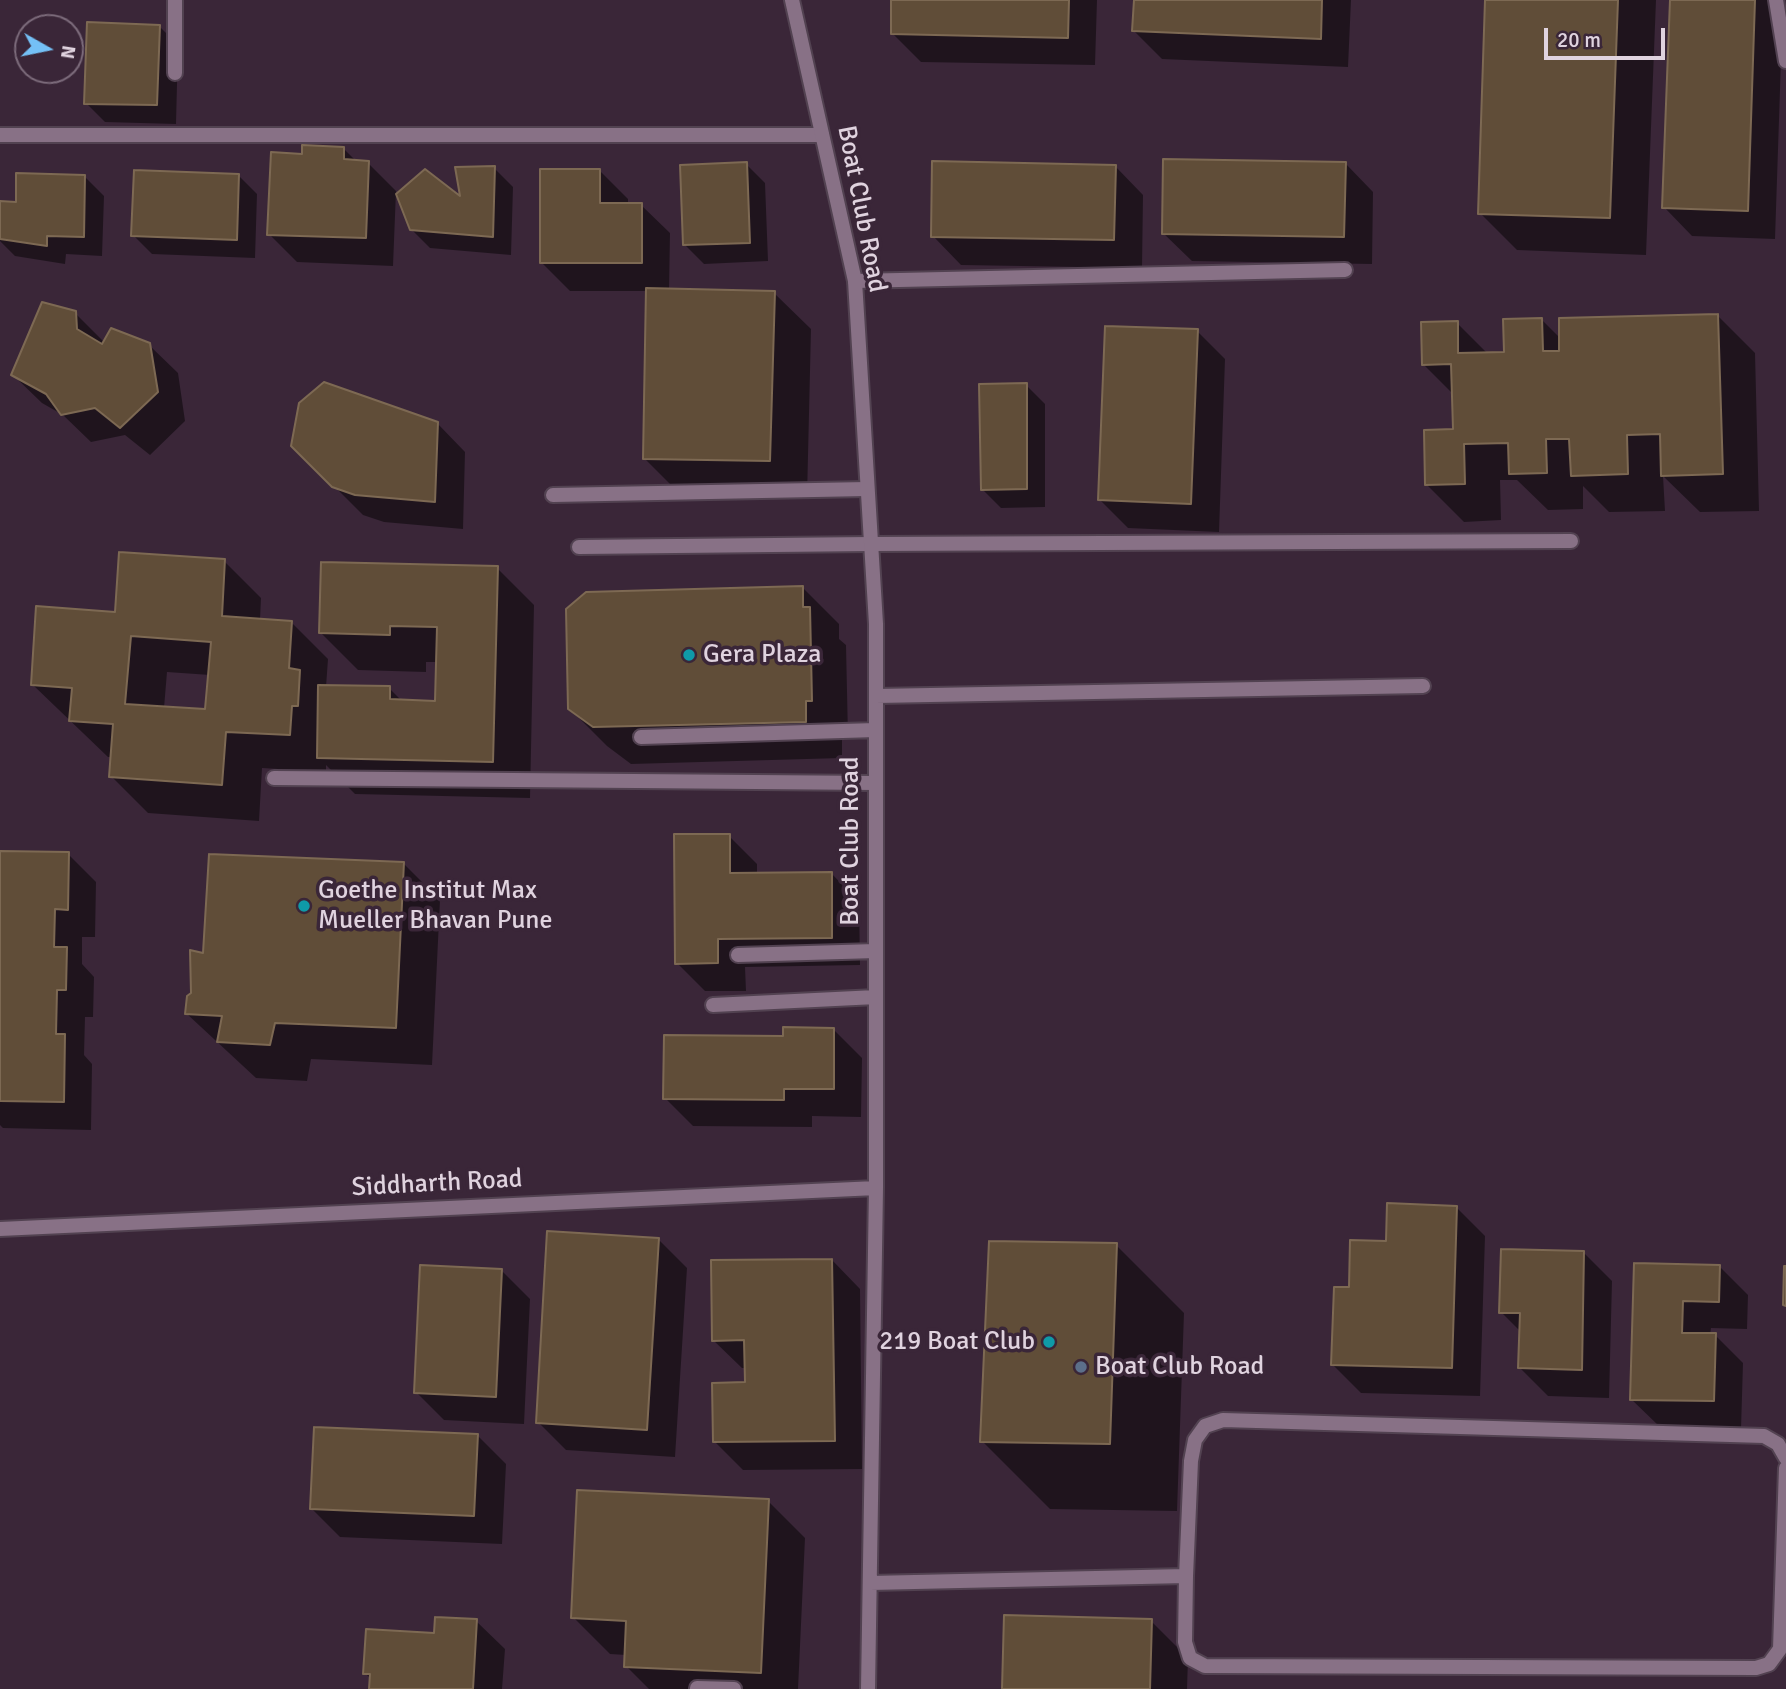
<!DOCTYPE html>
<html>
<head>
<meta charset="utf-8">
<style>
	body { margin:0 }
	#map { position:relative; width:1786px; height:1689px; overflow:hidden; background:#3a2638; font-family:Signika,sans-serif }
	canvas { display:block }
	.north { position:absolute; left:14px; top:14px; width:70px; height:70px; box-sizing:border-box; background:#3a2638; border:2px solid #7c6b7b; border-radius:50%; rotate:99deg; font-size:19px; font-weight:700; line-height:28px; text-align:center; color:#e0d3df }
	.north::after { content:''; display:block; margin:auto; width:24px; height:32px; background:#74c0f6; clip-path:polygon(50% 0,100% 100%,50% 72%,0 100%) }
	.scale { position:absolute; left:1544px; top:28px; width:121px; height:32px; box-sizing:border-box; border:4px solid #e0d3df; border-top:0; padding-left:9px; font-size:21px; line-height:24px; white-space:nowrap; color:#e0d3df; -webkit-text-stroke:5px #3a2638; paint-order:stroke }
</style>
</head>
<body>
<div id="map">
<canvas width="1786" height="1689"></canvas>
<div class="north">N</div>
<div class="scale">20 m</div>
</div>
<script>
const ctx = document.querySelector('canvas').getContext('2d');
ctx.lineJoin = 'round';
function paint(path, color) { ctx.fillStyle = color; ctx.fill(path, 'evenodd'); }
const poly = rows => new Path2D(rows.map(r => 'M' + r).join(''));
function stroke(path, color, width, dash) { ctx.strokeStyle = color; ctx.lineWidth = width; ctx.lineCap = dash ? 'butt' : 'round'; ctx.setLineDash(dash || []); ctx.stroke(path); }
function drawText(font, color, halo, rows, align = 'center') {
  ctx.font = font + ' Signika,sans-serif'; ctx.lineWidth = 7; ctx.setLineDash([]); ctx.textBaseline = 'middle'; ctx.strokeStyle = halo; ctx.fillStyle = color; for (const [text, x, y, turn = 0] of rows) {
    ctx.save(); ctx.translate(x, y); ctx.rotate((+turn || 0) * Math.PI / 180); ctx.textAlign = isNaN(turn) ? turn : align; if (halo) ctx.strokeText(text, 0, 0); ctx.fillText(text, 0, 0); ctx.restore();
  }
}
const shadow = poly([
	[893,0,1097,0,1095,65,921,62,893,34],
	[1135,0,1351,0,1348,67,1162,59,1134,31],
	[1487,0,1656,0,1646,255,1517,250,1480,213],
	[1672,0,1783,0,1775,239,1692,236,1664,207],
	[159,26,178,45,176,124,105,122,86,103],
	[343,148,357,162,368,163,396,191,393,266,297,262,269,234],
	[1345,163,1373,192,1372,264,1192,261,1163,233],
	[746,164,765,183,768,261,704,264,685,245],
	[1115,166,1143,195,1142,268,961,265,933,236],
	[494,168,513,187,511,255,430,248,411,229,463,200],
	[599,170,628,199,628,205,641,205,670,233,669,291,774,293,811,329,807,498,681,495,644,458,648,291,570,291,542,263],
	[238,175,257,194,255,258,152,254,133,235],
	[85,177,104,196,102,256,66,254,65,264,15,256,0,241,0,203,18,203],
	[75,313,105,343,149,345,178,373,185,421,150,455,125,435,91,442,63,415,42,403,13,375],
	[1718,316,1755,353,1759,511,1700,512,1663,476,1665,511,1609,512,1583,486,1583,509,1548,510,1517,480,1500,480,1501,520,1464,522,1427,485,1455,431,1454,395,1423,364,1457,323,1488,354,1506,353,1542,320,1561,339],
	[1197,331,1225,359,1219,532,1128,528,1100,500],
	[1026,385,1045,404,1045,507,1001,508,982,489],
	[437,423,465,452,463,529,384,522,363,515,293,445],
	[224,561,261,598,260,620,291,622,328,659,326,687,389,688,402,701,437,702,438,662,426,662,426,672,358,670,321,633,497,568,534,605,530,798,355,794,326,765,326,772,262,768,259,821,148,813,111,776,112,757,108,757,33,685,116,614],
	[167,672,210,675,207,711,164,708],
	[802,587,839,624,839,639,846,645,848,737,842,738,842,758,631,764,607,746,570,709],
	[729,836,757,864,757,874,831,873,859,902,860,965,745,967,746,991,705,991,677,963],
	[0,853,68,854,96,882,95,937,82,937,82,964,94,977,93,1017,85,1017,84,1055,92,1064,91,1130,3,1128,0,1125],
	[403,863,440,900,432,1065,311,1059,307,1081,256,1078,187,1014,204,955],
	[833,1029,862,1058,861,1117,812,1116,812,1127,693,1126,665,1098,784,1038],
	[1456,1207,1485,1236,1480,1396,1361,1393,1333,1365,1351,1289,1388,1242],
	[658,1239,687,1268,675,1457,566,1450,538,1422],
	[1116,1245,1184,1313,1177,1511,1050,1509,982,1441],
	[1584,1253,1612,1281,1609,1398,1548,1396,1520,1368,1521,1332,1501,1312],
	[832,1260,860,1289,862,1469,743,1470,715,1442,747,1384,746,1368,742,1368,713,1340],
	[1635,1265,1720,1267,1748,1295,1747,1329,1711,1328,1710,1335,1715,1335,1743,1363,1741,1429,1660,1427,1631,1399],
	[501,1270,530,1299,524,1424,444,1420,416,1392],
	[477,1435,506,1464,502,1544,340,1537,312,1509],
	[768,1501,805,1538,798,1689,649,1689,626,1666,626,1655,610,1654,573,1617],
	[476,1621,505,1649,502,1689,370,1689,371,1679,365,1673,435,1634],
	[1151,1621,1188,1658,1187,1689,1004,1689]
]);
const building = poly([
	[891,0,1069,0,1068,38,891,34,891,0],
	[1134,0,1322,0,1321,39,1132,31,1134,0],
	[1485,0,1618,0,1610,218,1478,214,1485,0],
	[1670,0,1755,0,1748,211,1662,208,1670,0],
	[87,22,160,25,157,105,84,104,87,22],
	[302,145,344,147,344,159,369,161,366,238,267,235,271,152,302,154,302,145],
	[1163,159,1346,162,1344,237,1162,234,1163,159],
	[932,161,1116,165,1114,240,931,237,932,161],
	[747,162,750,243,683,245,680,165,747,162],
	[495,166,493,237,410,230,396,194,425,169,460,196,455,167,495,166],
	[540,169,600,169,600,203,642,203,642,263,540,263,540,169],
	[134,170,239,174,237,240,131,236,134,170],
	[16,173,85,175,84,237,47,236,47,246,0,239,0,201,16,202,16,173],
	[646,288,775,291,770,461,643,459,646,288],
	[42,302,76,311,77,329,102,344,111,328,150,343,158,392,120,428,95,408,61,415,46,394,11,375,42,302],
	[1718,314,1723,474,1661,476,1660,434,1627,435,1628,474,1571,476,1569,439,1546,439,1547,473,1509,474,1508,443,1464,444,1465,484,1425,485,1424,430,1453,429,1451,364,1422,365,1421,322,1458,321,1458,353,1504,352,1503,319,1542,318,1543,351,1559,351,1559,318,1718,314],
	[1105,326,1198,329,1191,504,1098,500,1105,326],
	[324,382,438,422,435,502,355,495,332,487,291,446,299,403,324,382],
	[1027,383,1027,489,981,490,979,384,1027,383],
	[119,552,225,559,222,616,292,621,289,668,300,670,298,706,292,706,290,735,226,732,222,785,109,777,113,724,69,721,72,688,31,685,36,606,115,612,119,552],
	[131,636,211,642,205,709,125,704,131,636],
	[321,562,498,566,493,762,317,758,318,685,390,686,390,699,435,701,437,627,390,626,390,635,319,633,321,562],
	[803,586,803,607,810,607,812,701,806,701,806,722,593,727,568,709,566,609,586,592,803,586],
	[674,834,730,834,730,873,832,872,832,938,718,939,718,963,675,964,674,834],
	[0,851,69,852,68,910,55,909,54,947,67,947,66,990,57,990,56,1034,65,1034,64,1102,0,1101,0,851],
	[209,854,404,862,396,1028,275,1023,270,1045,217,1042,222,1016,185,1014,187,996,191,993,190,950,203,953,209,854],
	[783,1027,834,1028,834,1089,784,1089,784,1100,663,1099,664,1035,783,1036,783,1027],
	[1387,1203,1457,1206,1452,1368,1331,1365,1334,1287,1349,1287,1350,1240,1386,1241,1387,1203],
	[547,1231,659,1238,647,1430,536,1423,547,1231],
	[989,1241,1117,1243,1110,1444,980,1442,989,1241],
	[1501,1249,1584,1251,1582,1370,1518,1368,1520,1313,1499,1313,1501,1249],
	[832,1259,835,1441,713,1442,712,1383,745,1382,744,1340,712,1341,711,1260,832,1259],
	[1634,1263,1720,1265,1719,1302,1683,1301,1682,1333,1716,1333,1714,1401,1630,1400,1634,1263],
	[420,1265,502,1269,496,1397,414,1393,420,1265],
	[1784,1266,1786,1266,1786,1306,1783,1305,1784,1266],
	[314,1427,478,1434,474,1516,310,1509,314,1427],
	[577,1490,769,1499,761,1673,624,1667,626,1621,571,1618,577,1490],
	[1004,1615,1152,1619,1150,1689,1002,1689,1004,1615],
	[435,1617,477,1619,473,1689,369,1689,370,1674,363,1674,366,1629,434,1633,435,1617]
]);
const service = poly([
	[175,0,175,73],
	[0,135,822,135],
	[855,281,1345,270],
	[553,495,867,489],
	[579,547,871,544],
	[274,778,875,783],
	[697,1688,734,1689]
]);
const minor = poly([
	[792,0,855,281,876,624,876,1188,868,1689],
	[1776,0,1786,61],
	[871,544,1571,541],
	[876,696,1423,686],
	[641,737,876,730],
	[738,955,876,951],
	[713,1005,876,997],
	[0,1229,876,1188],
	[1186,1576,1185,1642,1190,1658,1205,1666,1756,1668,1769,1664,1780,1649,1786,1468],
	[870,1583,1186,1576,1191,1461,1195,1440,1205,1426,1223,1420,1764,1436,1778,1444,1786,1458]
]);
const markers = [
	[689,655,7,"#0f9aa8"],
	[304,906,7,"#0f9aa8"],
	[1049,1342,7,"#0f9aa8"],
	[1081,1367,7,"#5c6f8a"]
];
const streetNames = [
	["Boat Club Road",861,209,79],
	["Boat Club Road",851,841,-90],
	["Siddharth Road",437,1184,-3]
];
const poiNames = [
	["Gera Plaza",703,655],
	["Goethe Institut Max",318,891],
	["Mueller Bhavan Pune",318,921],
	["219 Boat Club",1035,1342,"right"],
	["Boat Club Road",1095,1367]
];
paint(shadow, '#0007');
paint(building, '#604d38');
stroke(building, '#7d6953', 2);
stroke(service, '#524251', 18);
stroke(minor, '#524251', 18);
stroke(service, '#887186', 14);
stroke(minor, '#887186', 14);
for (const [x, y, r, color] of markers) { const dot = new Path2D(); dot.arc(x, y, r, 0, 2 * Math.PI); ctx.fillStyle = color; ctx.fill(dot); stroke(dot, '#3a2638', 2.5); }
drawText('26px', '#e0d3df', '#3a2638', streetNames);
drawText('26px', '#e0d3df', '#3a2638', poiNames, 'left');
</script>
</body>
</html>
